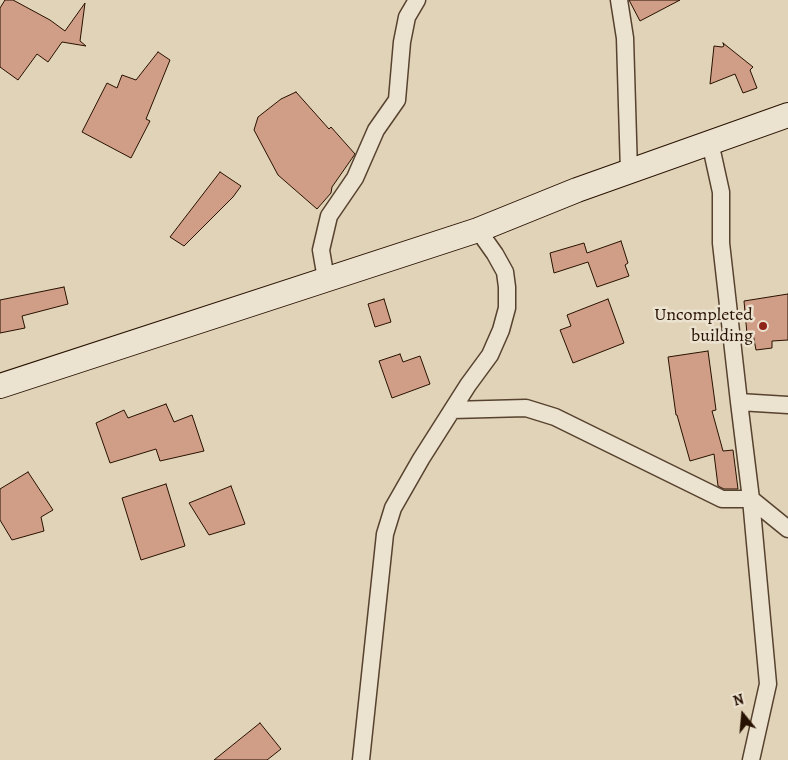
<!DOCTYPE html>
<html>
<head>
<meta charset="utf-8">
<style>
	body { margin:0 }
	#map { position:relative; width:788px; height:760px; overflow:hidden; background:#e1d3b7; font-family:Alegreya,serif }
	canvas { display:block }
	.north { position:absolute; left:718px; top:690px; width:50px; height:50px; -webkit-text-stroke:4px #ece2d0; paint-order:stroke; rotate:343deg; font-size:14px; font-weight:700; line-height:20px; text-align:center; color:#271100 }
	.north::after { content:''; display:block; margin:auto; width:18px; height:22px; background:#271100; clip-path:polygon(50% 0,100% 100%,50% 72%,0 100%) }
</style>
</head>
<body>
<div id="map">
<canvas width="788" height="760"></canvas>
<div class="north">N</div>
</div>
<script>
const ctx = document.querySelector('canvas').getContext('2d');
ctx.lineJoin = 'round';
function paint(path, color) { ctx.fillStyle = color; ctx.fill(path, 'evenodd'); }
const poly = rows => new Path2D(rows.map(r => 'M' + r).join(''));
function stroke(path, color, width, dash) { ctx.strokeStyle = color; ctx.lineWidth = width; ctx.lineCap = dash ? 'butt' : 'round'; ctx.setLineDash(dash || []); ctx.stroke(path); }
function drawText(font, color, halo, rows, align = 'center') {
  ctx.font = font + ' Alegreya,serif'; ctx.lineWidth = 5; ctx.setLineDash([]); ctx.textBaseline = 'middle'; ctx.strokeStyle = halo; ctx.fillStyle = color; for (const [text, x, y, turn = 0] of rows) {
    ctx.save(); ctx.translate(x, y); ctx.rotate((+turn || 0) * Math.PI / 180); ctx.textAlign = isNaN(turn) ? turn : align; if (halo) ctx.strokeText(text, 0, 0); ctx.fillText(text, 0, 0); ctx.restore();
  }
}
const building = poly([
	[5,0,13,0,50,20,65,31,85,3,80,41,86,46,62,42,48,62,37,54,18,80,0,67,0,8,5,0],
	[629,0,680,0,640,21,629,0],
	[723,43,753,67,750,70,757,88,743,93,735,74,710,84,714,46,722,47,724,46,723,43],
	[158,52,170,60,146,119,150,121,131,158,82,132,107,83,117,88,122,75,136,80,158,52],
	[296,92,329,129,331,127,355,154,332,187,331,193,317,209,278,175,254,130,258,117,281,99,296,92],
	[220,172,241,186,233,197,184,246,170,237,220,172],
	[621,241,628,263,625,265,629,276,597,287,588,262,554,273,550,253,584,243,587,253,621,241],
	[64,287,68,304,22,316,25,328,0,333,0,300,64,287],
	[788,294,788,340,772,341,772,348,756,350,753,334,747,334,744,301,788,294],
	[384,299,391,322,375,327,368,304,384,299],
	[608,299,624,343,573,363,560,330,571,326,567,315,608,299],
	[708,351,716,410,712,411,723,451,733,450,738,489,724,489,718,486,714,454,690,461,677,415,676,415,668,357,708,351],
	[400,354,403,362,420,356,430,384,392,398,379,361,400,354],
	[166,404,174,422,192,415,204,451,160,461,156,449,110,463,96,423,124,410,128,418,166,404],
	[28,472,53,510,41,517,44,531,12,540,0,520,0,489,28,472],
	[166,484,185,546,141,560,122,498,166,484],
	[231,486,245,524,209,535,189,503,231,486],
	[260,723,281,749,267,760,214,760,260,723]
]);
const street = poly([
	[619,0,625,38,629,172],
	[710,142,721,192,721,243,739,402,788,405],
	[326,279,321,250,329,216,355,178,376,130,397,100,402,42,407,17,417,0],
	[452,410,526,408,555,417,722,499,751,499,739,402],
	[751,499,788,529],
	[361,760,385,534,393,508,421,459,468,385,490,355,501,330,507,308,507,287,505,272,495,254,478,230],
	[751,760,768,684,751,499]
]);
const secondary = poly([
	[0,386,478,230,577,190,788,115]
]);
const markers = [
	[763,326,5,"#8f2418"]
];
const poiNames = [
	["Uncompleted",753,316],
	["building",753,337]
];
paint(building, '#d09d86');
stroke(building, '#271100', 1);
stroke(street, '#56422e', 19);
stroke(secondary, '#271100', 26);
stroke(street, '#ece2d0', 16);
stroke(secondary, '#ece2d0', 24);
for (const [x, y, r, color] of markers) { const dot = new Path2D(); dot.arc(x, y, r, 0, 2 * Math.PI); ctx.fillStyle = color; ctx.fill(dot); stroke(dot, '#ece2d0', 2); }
drawText('18px', '#271100', '#ece2d0', poiNames, 'right');
</script>
</body>
</html>
